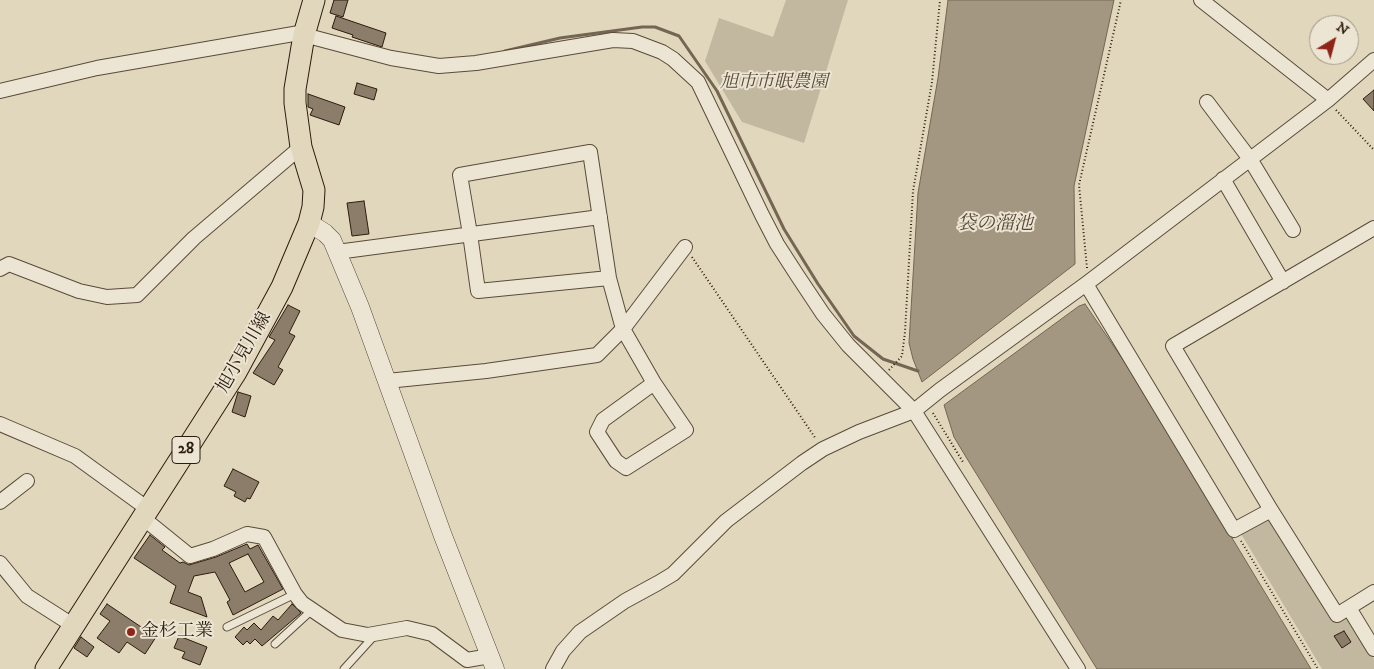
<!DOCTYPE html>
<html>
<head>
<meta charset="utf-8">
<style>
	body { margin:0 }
	#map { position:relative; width:1374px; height:669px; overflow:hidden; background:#e1d7bd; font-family:"IM FELL DW Pica",serif }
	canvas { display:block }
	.north { position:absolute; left:1309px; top:15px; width:50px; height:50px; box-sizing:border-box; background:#ece5d4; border:1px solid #a09584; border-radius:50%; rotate:37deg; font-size:14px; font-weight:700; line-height:20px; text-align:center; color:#2d1c0d }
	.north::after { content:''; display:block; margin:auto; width:18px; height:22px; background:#8f2418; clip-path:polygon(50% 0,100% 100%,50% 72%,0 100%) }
</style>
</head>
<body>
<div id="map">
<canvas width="1374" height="669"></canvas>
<div class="north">N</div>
</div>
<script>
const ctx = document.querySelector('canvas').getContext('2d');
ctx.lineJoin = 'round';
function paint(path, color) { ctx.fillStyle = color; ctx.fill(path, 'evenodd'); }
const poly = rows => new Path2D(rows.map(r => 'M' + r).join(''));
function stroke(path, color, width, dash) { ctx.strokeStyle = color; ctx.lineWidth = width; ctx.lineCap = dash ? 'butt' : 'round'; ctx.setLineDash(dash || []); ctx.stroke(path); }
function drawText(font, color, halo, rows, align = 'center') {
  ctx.font = font + ' "IM FELL DW Pica","Noto Serif JP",serif'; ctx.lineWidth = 4; ctx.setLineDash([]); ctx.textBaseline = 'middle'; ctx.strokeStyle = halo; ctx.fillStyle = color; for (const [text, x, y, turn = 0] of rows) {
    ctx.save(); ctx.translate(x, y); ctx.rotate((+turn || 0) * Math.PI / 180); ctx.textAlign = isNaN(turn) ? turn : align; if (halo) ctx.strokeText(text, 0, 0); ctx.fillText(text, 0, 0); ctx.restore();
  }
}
const green = poly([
	[786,0,848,0,804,143,742,122,705,61,719,18,773,37],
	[1269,515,1336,620,1347,614,1374,659,1374,669,1322,669,1240,532]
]);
const water = poly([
	[948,0,1114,0,1074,186,1075,264,922,382,913,359,909,343,918,193,938,78,948,0],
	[1085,304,1130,370,1217,513,1311,669,1097,669,966,457,954,437,944,405,1079,306,1085,304]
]);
const stream = poly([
	[505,51,560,38,642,27,655,27,679,36,717,91,784,229,818,284,854,336,883,359,918,371]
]);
const building = poly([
	[334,0,348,0,343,17,330,13,334,0],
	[336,16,386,33,382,47,352,37,353,35,332,28,336,16],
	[357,83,377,89,374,100,354,94,357,83],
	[1374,90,1374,111,1363,99,1374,90],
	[308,94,345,107,339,125,310,115,313,109,308,107,308,94],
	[364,201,369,234,352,236,347,203,364,201],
	[288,305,300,311,289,333,295,336,278,367,283,370,274,385,253,373,275,340,269,337,288,305],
	[238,392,251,396,245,417,232,412,238,392],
	[233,469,259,482,250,499,247,498,245,502,234,496,236,492,224,486,233,469],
	[150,535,165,547,162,550,180,563,183,562,189,565,216,557,247,544,250,549,258,545,283,589,233,615,227,602,230,600,215,572,194,576,188,592,201,597,207,617,170,603,176,586,134,558,150,535],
	[248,554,264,582,245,592,229,563,248,554],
	[107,604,156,637,145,654,127,642,119,653,97,638,110,621,100,614,107,604],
	[292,604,301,613,262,646,255,639,250,644,247,641,243,645,235,637,244,627,247,630,254,623,261,630,273,616,278,620,292,604],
	[1344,631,1351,642,1342,648,1334,636,1344,631],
	[179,636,207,647,200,665,182,658,185,652,174,648,179,636],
	[81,637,94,647,87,657,74,648,81,637]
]);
const path = poly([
	[1336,110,1374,150],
	[692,257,816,439],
	[1087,268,1079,185,1121,0],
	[889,370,902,356,905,332,913,191,932,82,940,0],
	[933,413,963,462],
	[1241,541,1318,669]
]);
const service = poly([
	[227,627,295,594],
	[275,644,312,610],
	[344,669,374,636]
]);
const minor = poly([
	[1201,0,1328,100],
	[304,35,391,58,439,66,476,63,613,40,633,41,662,52,673,59,698,82,762,215,777,244,797,275,823,314,848,345,914,411,1078,669],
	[0,91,97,68,305,32],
	[1207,102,1250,159,1293,230],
	[1223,179,1283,282],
	[1374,228,1173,346,1271,510,1337,615,1374,592],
	[337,252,600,217],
	[0,269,9,264,79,291,107,297,137,295,194,238,301,147],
	[609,278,478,291,470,234,460,175,590,152,609,278,623,329,654,383,686,430,626,468,616,461,597,432,603,420,654,383],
	[1086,284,1234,530,1271,510],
	[387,381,486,371,597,355,623,329,685,247],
	[0,424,75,456,148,509],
	[0,502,27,481],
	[143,518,190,556,213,549,247,534,264,537,295,594,302,603,342,630,368,635,407,628,432,634,467,660,490,656],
	[0,563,27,596,74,626],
	[1349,608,1374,649],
	[553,669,563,651,580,632,625,601,658,583,673,574,726,521,802,463,823,449,859,432,914,411,940,390,1086,284,1328,100,1374,60]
]);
const tertiary = poly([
	[309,223,325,233,332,240,360,307,443,536,495,669]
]);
const primary = poly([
	[46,669,236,372,282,287,309,223,313,207,314,190,301,147,295,103,295,89,304,35,314,0]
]);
const markers = [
	[131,632,5,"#8f2418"]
];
const shields = [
	[186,450,28]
];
const shieldNames = [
	["28",186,450]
];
const parkNames = [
	["旭市市眠農園",774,83]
];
const streetNames = [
	["旭小見川線",245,353,-60]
];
const poiNames = [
	["金杉工業",141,632]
];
const waterNames = [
	["袋の溜池",995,225]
];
paint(green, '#c2b79f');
paint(water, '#a49781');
stroke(water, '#746653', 1);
stroke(stream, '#746653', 3);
paint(building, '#8b7d69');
stroke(building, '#2d1c0d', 1);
stroke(service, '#5a4b39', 9);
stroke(minor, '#5a4b39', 16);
stroke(tertiary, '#5a4b39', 19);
stroke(primary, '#2d1c0d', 23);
stroke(path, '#2d1c0d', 2, [1, 2.5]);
stroke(service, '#ece5d4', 7);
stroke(minor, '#ece5d4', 14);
stroke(tertiary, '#ece5d4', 18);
stroke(primary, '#e1d7bd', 21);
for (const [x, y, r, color] of markers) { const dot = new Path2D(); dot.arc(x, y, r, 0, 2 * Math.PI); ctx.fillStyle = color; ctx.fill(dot); stroke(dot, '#ece5d4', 2); }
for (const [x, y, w] of shields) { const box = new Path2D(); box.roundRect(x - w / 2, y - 13.5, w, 27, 4); ctx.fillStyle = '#ece5d4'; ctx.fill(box); stroke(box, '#2d1c0d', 1); }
drawText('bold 16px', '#2d1c0d', null, shieldNames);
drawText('italic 18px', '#5a4a39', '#ece5d4', parkNames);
drawText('18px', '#2d1c0d', '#ece5d4', streetNames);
drawText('18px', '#2d1c0d', '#ece5d4', poiNames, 'left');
drawText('italic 19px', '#574736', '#ece5d4', waterNames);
</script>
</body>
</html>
